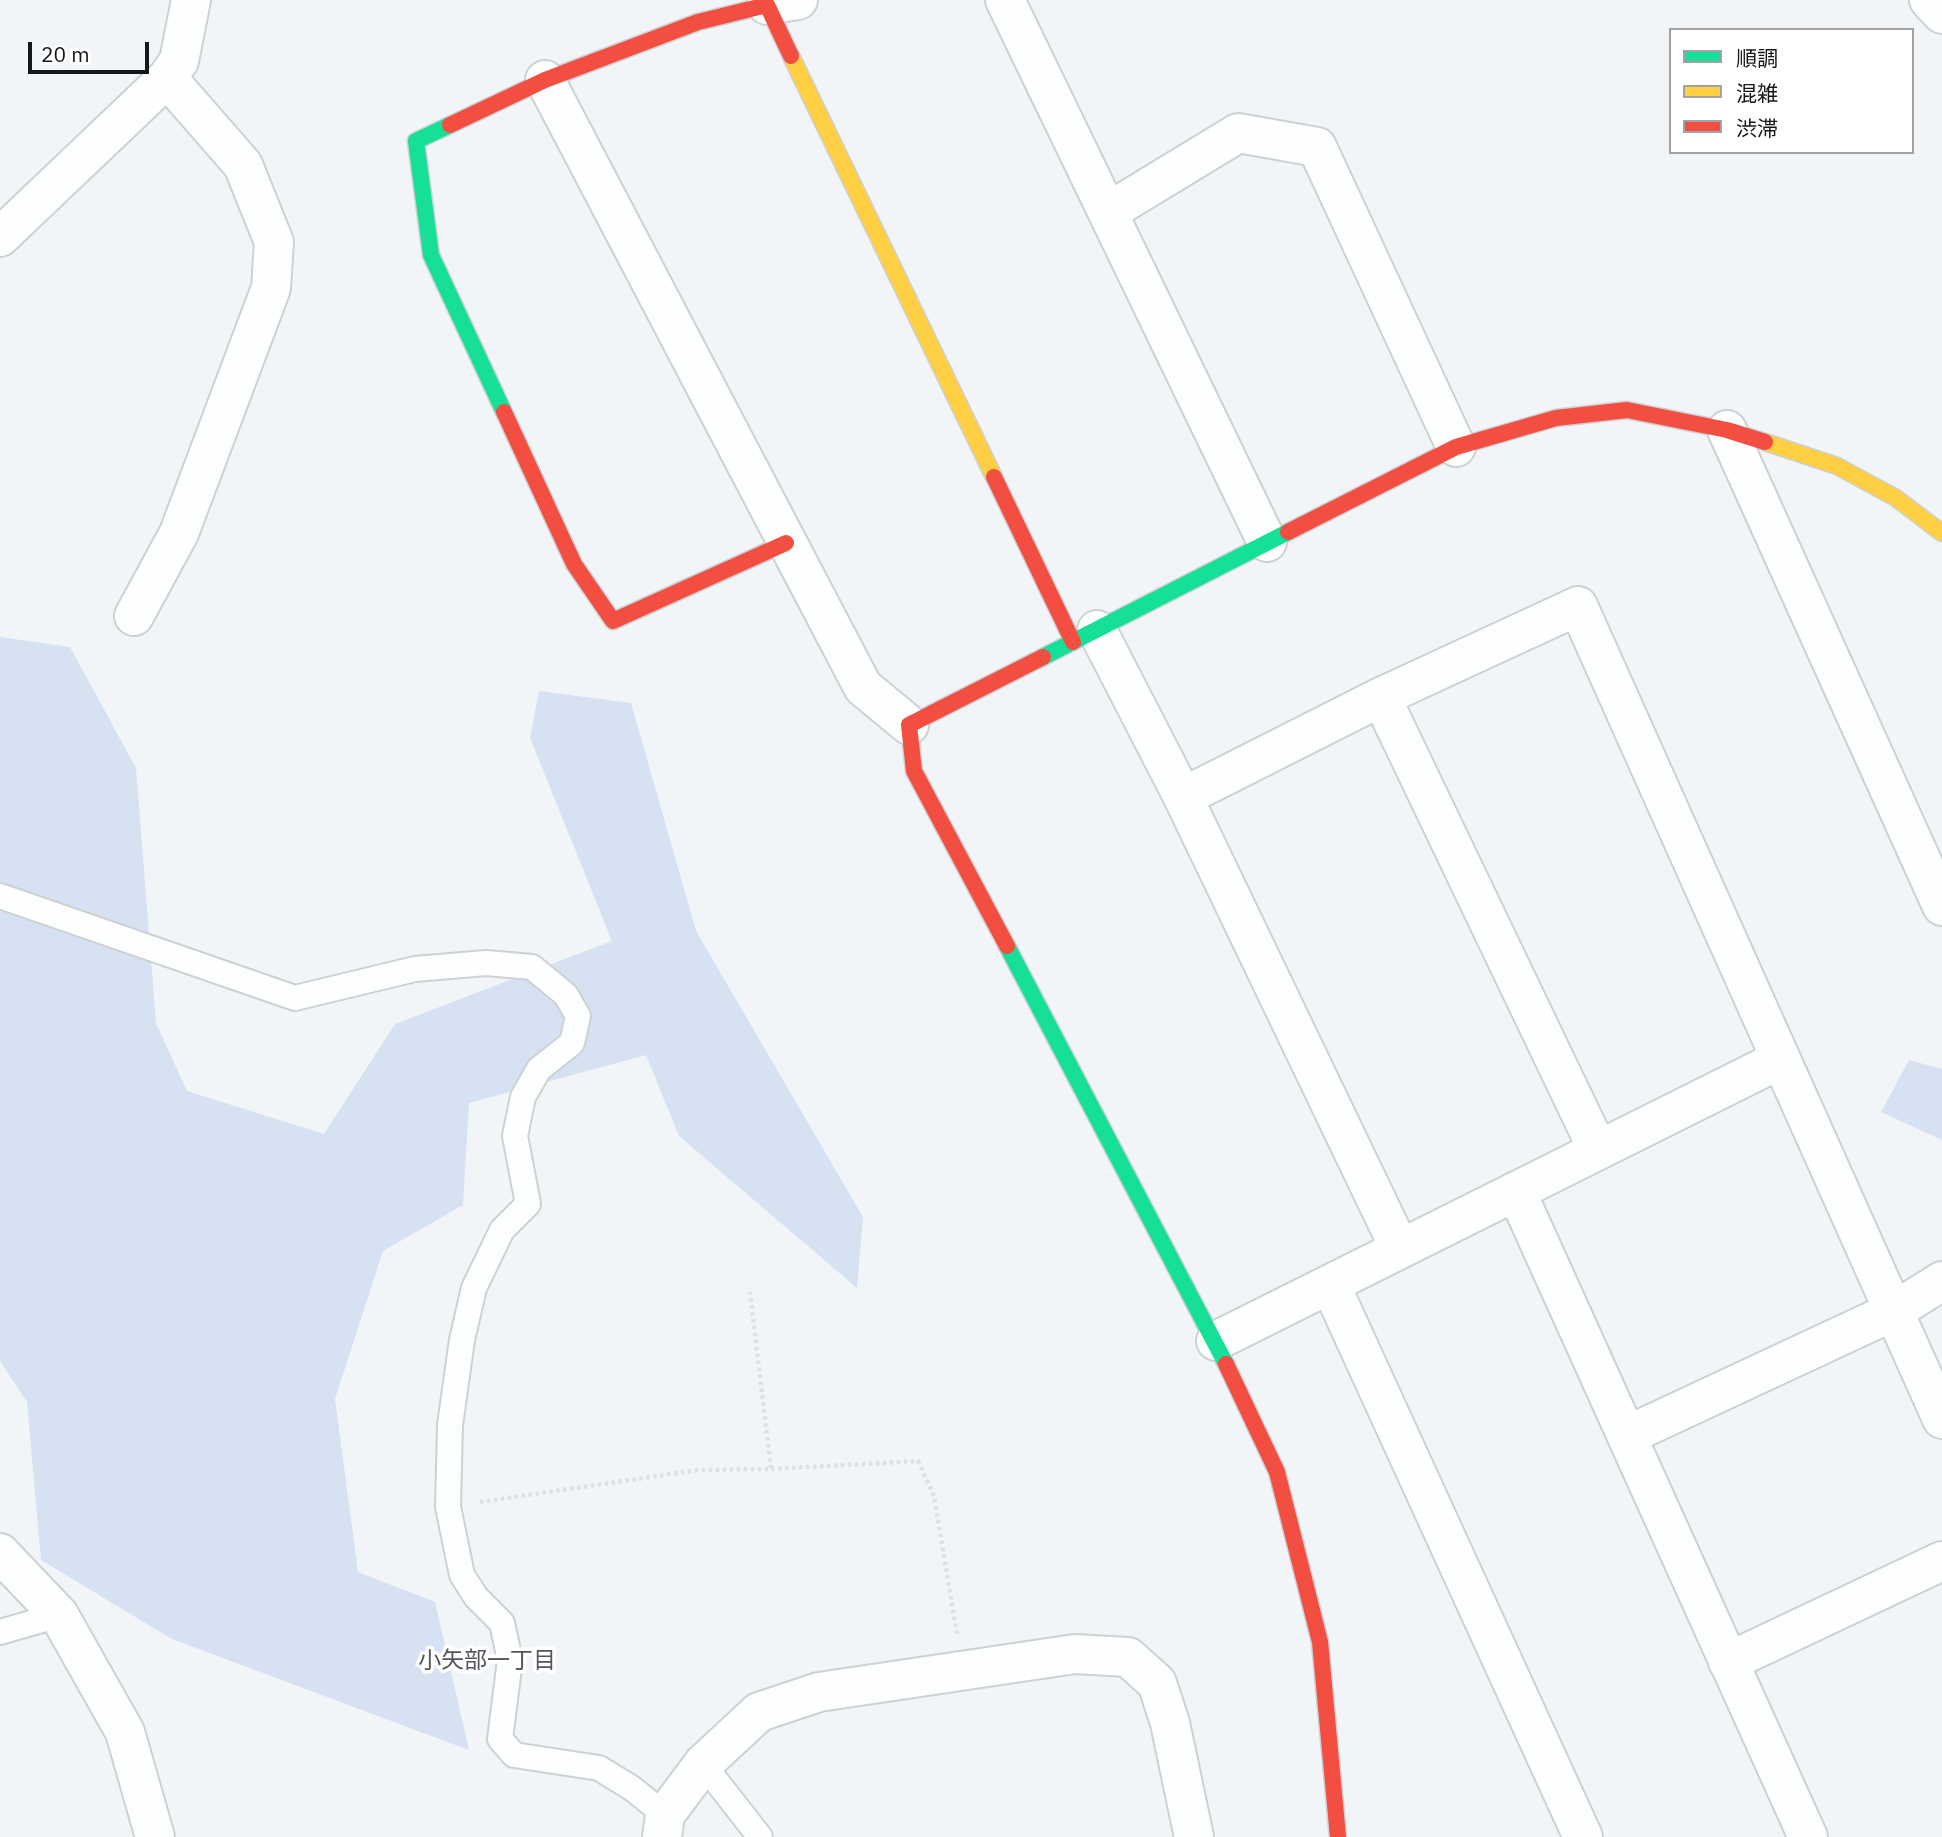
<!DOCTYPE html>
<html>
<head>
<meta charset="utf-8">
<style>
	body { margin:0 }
	#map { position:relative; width:1942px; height:1837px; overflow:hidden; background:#f2f5f8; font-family:"IBM Plex Sans","Noto Sans JP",sans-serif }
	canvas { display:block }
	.legend { position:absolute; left:1669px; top:28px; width:245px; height:126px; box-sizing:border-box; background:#fff; border:2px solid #a2a2a3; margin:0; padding:9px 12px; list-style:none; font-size:21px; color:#16171a }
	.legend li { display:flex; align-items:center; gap:14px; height:35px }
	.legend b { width:35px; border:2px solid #a2a2a3 }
	.scale { position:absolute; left:28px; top:42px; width:121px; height:32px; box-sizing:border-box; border:4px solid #16171a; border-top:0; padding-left:9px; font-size:21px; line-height:24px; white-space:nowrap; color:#16171a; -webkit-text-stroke:5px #fff; paint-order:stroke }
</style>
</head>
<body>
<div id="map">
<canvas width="1942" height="1837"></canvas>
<ul class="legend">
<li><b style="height:9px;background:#16e098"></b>順調</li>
<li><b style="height:9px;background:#ffcf43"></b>混雑</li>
<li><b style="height:9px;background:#f24e42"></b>渋滞</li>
</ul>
<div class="scale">20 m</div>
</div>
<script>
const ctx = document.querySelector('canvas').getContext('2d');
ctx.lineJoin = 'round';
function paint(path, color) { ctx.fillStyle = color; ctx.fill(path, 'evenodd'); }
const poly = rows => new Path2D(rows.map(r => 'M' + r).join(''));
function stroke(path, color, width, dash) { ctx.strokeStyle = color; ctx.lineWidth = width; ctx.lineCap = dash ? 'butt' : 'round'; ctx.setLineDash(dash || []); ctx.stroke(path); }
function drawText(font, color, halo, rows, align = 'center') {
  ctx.font = font + ' "IBM Plex Sans","Noto Sans JP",sans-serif'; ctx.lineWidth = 7; ctx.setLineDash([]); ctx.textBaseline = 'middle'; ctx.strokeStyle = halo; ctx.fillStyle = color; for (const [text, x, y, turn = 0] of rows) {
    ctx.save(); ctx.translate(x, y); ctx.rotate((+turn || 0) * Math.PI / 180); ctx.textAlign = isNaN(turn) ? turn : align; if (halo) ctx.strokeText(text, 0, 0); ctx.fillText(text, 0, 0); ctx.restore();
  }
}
const green = poly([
	[0,637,70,647,136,768,156,1023,187,1091,324,1134,395,1024,612,941,530,738,539,691,631,703,696,931,863,1217,857,1288,679,1136,646,1055,469,1103,463,1205,383,1251,335,1399,358,1572,435,1602,469,1750,172,1639,41,1560,27,1402,0,1361],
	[1909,1060,1942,1069,1942,1140,1881,1112]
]);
const path = poly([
	[771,1469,918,1461,934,1496,957,1634],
	[480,1502,698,1470,771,1469,750,1292]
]);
const lane = poly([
	[0,896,295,998,415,969,486,963,532,967,566,995,578,1016,572,1043,539,1069,523,1097,515,1136,528,1204,502,1230,474,1288,462,1340,450,1425,448,1507,462,1575,476,1597,502,1623,510,1660,500,1739,514,1755,599,1768,633,1789,665,1815],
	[0,1632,59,1615],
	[703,1764,760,1837]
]);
const street = poly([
	[1005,0,1267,542],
	[1929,0,1942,14],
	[767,5,798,0],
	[545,80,863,687,909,725],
	[1108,212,1238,133,1317,147,1456,447],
	[0,237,167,78,179,61,191,0],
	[1727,430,1942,906],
	[134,616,179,533,271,288,274,242,243,165,167,78],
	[1097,630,1183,797,1381,697,1578,606,1942,1419],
	[1381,697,1598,1150],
	[1183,797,1400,1249],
	[1516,1191,1808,1837],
	[1330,1284,1583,1837],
	[1216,1341,1781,1059],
	[1628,1435,1894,1311,1942,1281],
	[0,1553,59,1615,125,1732,155,1837],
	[1728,1662,1942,1561],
	[662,1837,665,1815,703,1764,759,1712,819,1692,1075,1654,1128,1657,1157,1683,1170,1723,1194,1837]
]);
const fast = poly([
	[450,125,416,141,431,255,504,412],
	[1043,657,1288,532],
	[1007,946,1226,1364]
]);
const slow = poly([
	[791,56,994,477],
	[1765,442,1837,466,1896,498,1942,533]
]);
const jam = poly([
	[450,125,545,80,698,22,767,5,791,56],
	[504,412,574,564,613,621,786,543],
	[994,477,1073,642],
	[1288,532,1456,447,1556,418,1627,410,1727,430,1765,442],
	[1007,946,914,771,909,725,1043,657],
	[1226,1364,1277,1472,1320,1642,1338,1837]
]);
const neighbourhoodNames = [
	["小矢部一丁目",487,1661]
];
paint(green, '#d6e1f2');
stroke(lane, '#ced1d3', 28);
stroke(street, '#ced1d3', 42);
stroke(fast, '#ced1d3', 19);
stroke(slow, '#ced1d3', 19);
stroke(jam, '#ced1d3', 19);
stroke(path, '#dee0e1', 4.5, [3.5, 3.5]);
stroke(lane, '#fdfefe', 24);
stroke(street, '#fdfefe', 38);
stroke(fast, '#16e098', 16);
stroke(slow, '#ffcf43', 16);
stroke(jam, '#f24e42', 16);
drawText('23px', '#52555b', '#fff', neighbourhoodNames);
</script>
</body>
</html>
